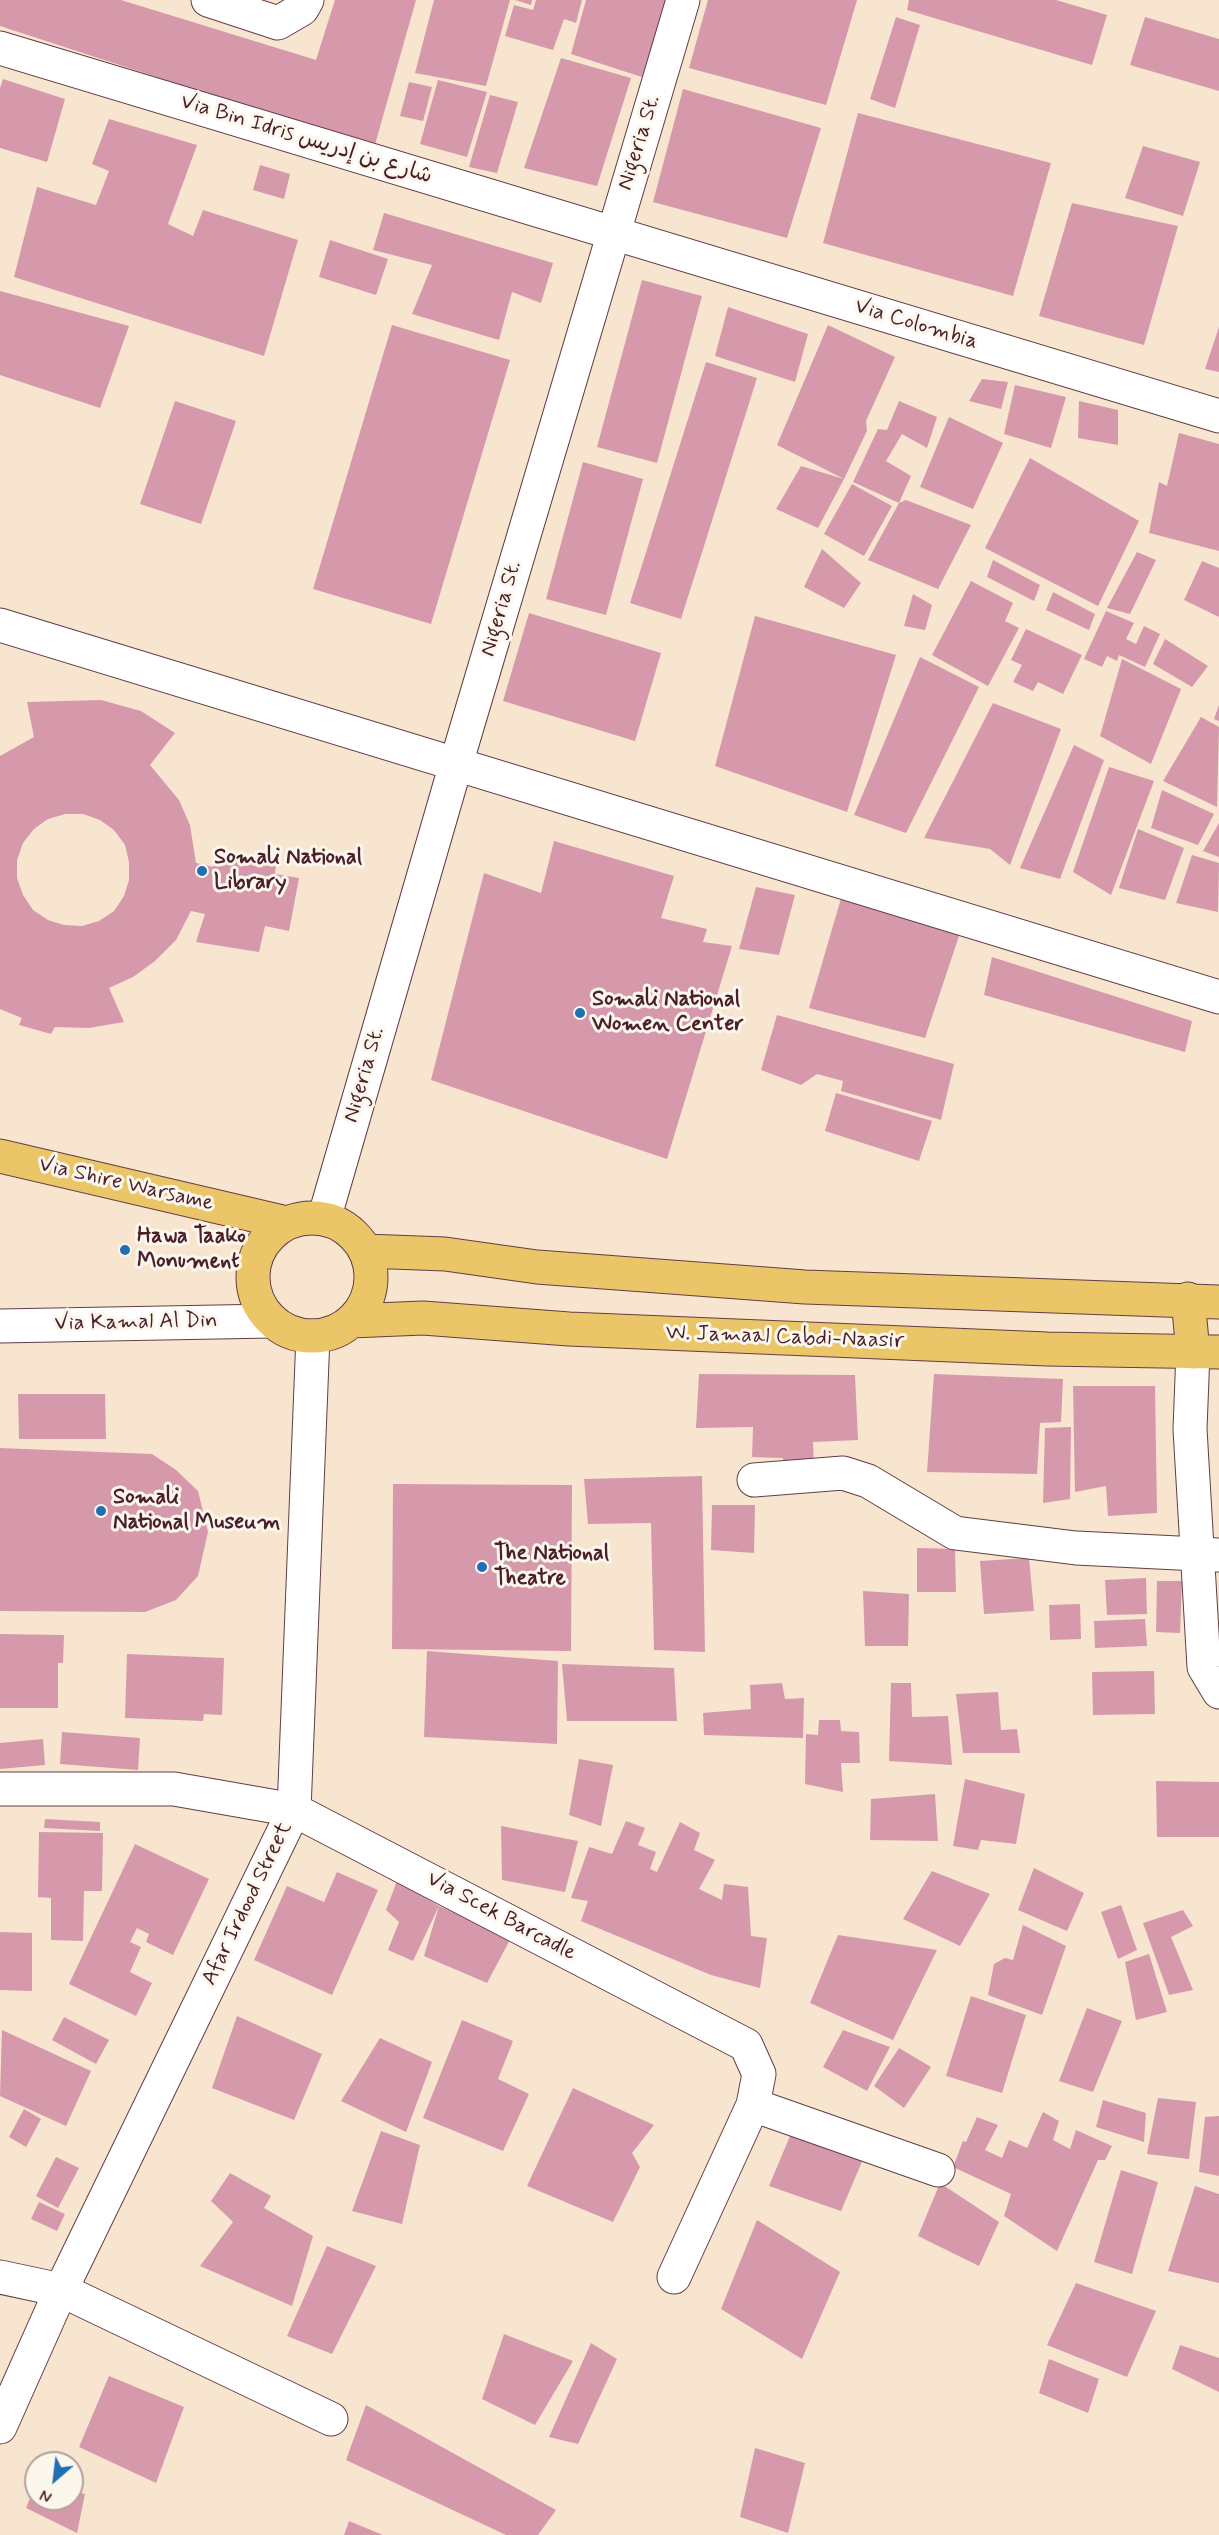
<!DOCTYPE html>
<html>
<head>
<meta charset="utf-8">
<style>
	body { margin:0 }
	#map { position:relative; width:1219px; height:2535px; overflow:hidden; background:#f7e5cf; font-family:Mynerve,sans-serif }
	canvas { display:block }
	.north { position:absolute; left:24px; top:2451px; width:60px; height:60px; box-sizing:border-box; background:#fbf7ec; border:2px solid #b4a19f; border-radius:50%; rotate:208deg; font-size:16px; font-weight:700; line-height:24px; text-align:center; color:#4a1f2b }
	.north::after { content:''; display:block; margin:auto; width:21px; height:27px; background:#1f6fb2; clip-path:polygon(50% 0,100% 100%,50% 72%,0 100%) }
</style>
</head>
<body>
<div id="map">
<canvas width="1219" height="2535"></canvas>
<div class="north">N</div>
</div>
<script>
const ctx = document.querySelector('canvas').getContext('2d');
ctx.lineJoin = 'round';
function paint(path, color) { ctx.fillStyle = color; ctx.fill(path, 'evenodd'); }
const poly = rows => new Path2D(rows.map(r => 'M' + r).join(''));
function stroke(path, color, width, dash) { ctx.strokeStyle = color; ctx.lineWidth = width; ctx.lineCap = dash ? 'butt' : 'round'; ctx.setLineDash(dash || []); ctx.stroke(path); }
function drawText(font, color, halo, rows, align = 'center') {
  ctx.font = font + ' Mynerve,"Playpen Sans Arabic",sans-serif'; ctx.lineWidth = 6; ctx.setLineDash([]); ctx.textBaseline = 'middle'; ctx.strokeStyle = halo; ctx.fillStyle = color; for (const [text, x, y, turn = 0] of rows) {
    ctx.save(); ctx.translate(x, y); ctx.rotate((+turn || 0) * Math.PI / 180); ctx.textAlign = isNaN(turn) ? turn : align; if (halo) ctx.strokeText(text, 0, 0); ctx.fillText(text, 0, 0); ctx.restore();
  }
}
const building = poly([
	[0,0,121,0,316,60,335,0,416,0,374,148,0,26],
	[434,0,510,0,486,86,415,73],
	[515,0,532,0,531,5],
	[536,0,582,0,576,23,564,19,553,50,505,36,514,5,533,10],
	[586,0,669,0,648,79,571,54],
	[708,0,857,0,826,105,689,68],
	[909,0,1056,0,1107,15,1092,65,907,10],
	[896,17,920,25,895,108,870,99],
	[1145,17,1219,39,1219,91,1130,65],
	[561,58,631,78,597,186,524,168],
	[3,79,65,99,47,162,0,148,0,88],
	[438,80,487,92,467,157,420,144],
	[409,82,432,87,423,121,400,116],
	[683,89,821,128,787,238,653,202],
	[490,95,518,102,497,173,469,167],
	[858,113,1051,163,1013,296,823,243],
	[109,119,197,145,168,224,193,236,203,210,298,240,264,356,14,277,37,187,96,205,109,171,92,164],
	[1143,146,1200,162,1183,216,1125,198],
	[260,165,290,174,284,199,253,190],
	[1072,203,1178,226,1144,345,1039,316],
	[384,213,553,263,541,303,512,292,499,340,412,314,432,265,373,250],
	[330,240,388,259,376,295,319,277],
	[642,280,702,296,657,463,597,447],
	[0,291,129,326,100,408,0,375],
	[728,307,808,334,795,382,715,356],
	[392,325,510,360,431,624,313,589],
	[828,325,895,357,866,421,867,431,844,479,777,445],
	[1219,327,1219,372,1205,369],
	[706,362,757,378,681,619,630,603],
	[982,379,1008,382,1001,409,969,401],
	[1015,385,1066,397,1051,448,1004,434],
	[175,401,236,421,201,524,140,504],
	[899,401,937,417,927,448,902,434,886,461,911,476,899,503,906,500,971,525,938,589,868,560,899,503,853,482,878,429,887,430],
	[1079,401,1118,410,1118,445,1078,438],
	[949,417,1003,443,973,509,920,487],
	[1179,433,1219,444,1219,551,1149,533,1159,482,1167,486],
	[1030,458,1139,521,1098,606,985,548],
	[583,462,643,479,606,615,546,599],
	[801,466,844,479,818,528,776,509],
	[852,484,892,506,864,556,824,534],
	[822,549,861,583,844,608,804,587],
	[1137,552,1156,560,1130,614,1107,608],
	[993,560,1040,585,1034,601,987,577],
	[1202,561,1219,568,1219,617,1184,600],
	[971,581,1013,603,1005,621,1019,628,988,686,932,655],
	[1053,592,1095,614,1089,630,1046,610],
	[913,594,932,605,925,630,904,626],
	[1106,611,1134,623,1126,639,1136,644,1144,626,1160,634,1145,667,1119,655,1117,661,1107,656,1102,667,1084,659],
	[529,613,661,653,635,741,503,701],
	[755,616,896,655,847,812,715,766],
	[1026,629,1082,655,1063,694,1038,682,1033,691,1013,682,1022,665,1011,660],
	[1165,639,1208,666,1192,687,1153,664],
	[920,657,979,687,906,833,854,815],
	[1122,659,1181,689,1151,764,1100,736],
	[101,700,141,711,175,733,150,765,179,800,190,825,196,863,213,867,217,852,276,863,275,874,299,878,289,931,265,926,259,952,196,942,205,914,191,911,176,940,155,961,133,977,109,988,124,1022,89,1028,55,1027,51,1034,19,1025,22,1018,0,1009,0,756,34,737,27,702],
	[65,814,83,814,100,820,114,830,125,845,129,862,129,880,124,896,114,911,99,921,82,926,64,925,48,920,33,910,23,895,17,878,17,860,23,843,34,829,48,819],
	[993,703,1061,729,1010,865,990,849,924,838],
	[1219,705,1219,721,1214,719],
	[1201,717,1219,727,1217,807,1163,781],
	[1074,745,1104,760,1060,879,1020,868],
	[1109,767,1154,781,1111,895,1073,872],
	[1162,790,1214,814,1198,845,1151,828],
	[1219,823,1219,857,1203,851],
	[1138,829,1184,848,1165,900,1119,888],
	[554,841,674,876,661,918,707,929,703,942,732,946,667,1159,431,1080,484,873,541,893],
	[1192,855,1219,863,1218,912,1176,903],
	[756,887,795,895,779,955,739,949],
	[844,888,963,924,925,1038,809,1008],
	[992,957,1192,1021,1185,1052,984,995],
	[777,1015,954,1064,941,1120,841,1091,843,1081,817,1074,801,1085,761,1070],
	[836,1093,932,1121,919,1161,825,1131],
	[699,1374,855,1375,858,1440,813,1442,814,1471,783,1470,783,1458,752,1457,753,1427,696,1428],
	[934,1374,1063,1379,1061,1422,1040,1423,1037,1474,927,1472],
	[1073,1386,1155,1386,1157,1513,1108,1516,1106,1486,1075,1492],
	[18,1394,105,1394,106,1439,19,1439],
	[1071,1427,1070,1499,1043,1503,1045,1428],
	[0,1448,152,1454,176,1470,198,1491,208,1532,198,1576,176,1600,145,1612,0,1611],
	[702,1476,705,1652,654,1650,651,1523,588,1524,584,1479],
	[393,1484,572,1485,571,1651,392,1649],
	[712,1505,755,1505,754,1553,711,1550],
	[917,1548,955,1549,956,1592,917,1592],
	[1029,1558,1034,1611,984,1614,980,1561],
	[1146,1578,1147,1614,1107,1615,1105,1580],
	[1157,1581,1182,1581,1180,1633,1156,1632],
	[863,1591,909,1594,908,1646,865,1646],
	[1080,1604,1081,1639,1050,1640,1049,1605],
	[1145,1619,1147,1646,1095,1648,1094,1621],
	[0,1634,64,1635,63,1663,58,1663,58,1708,0,1708],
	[427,1651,558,1661,557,1744,424,1737],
	[127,1654,224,1658,222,1715,204,1714,203,1721,125,1718],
	[562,1664,674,1668,677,1721,567,1721],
	[1154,1671,1155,1714,1093,1715,1092,1672],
	[782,1683,785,1699,804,1698,803,1738,704,1735,703,1713,751,1709,750,1685],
	[891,1683,911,1683,912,1717,948,1716,952,1765,889,1761],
	[998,1692,1001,1730,1017,1729,1020,1753,963,1753,956,1694],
	[819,1720,840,1720,841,1731,859,1732,860,1763,841,1763,843,1792,805,1784,806,1734,818,1735],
	[62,1732,140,1738,138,1770,60,1764],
	[43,1739,45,1765,0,1769,0,1743],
	[579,1759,613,1765,601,1826,569,1815],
	[965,1779,1025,1794,1016,1844,981,1840,978,1850,953,1846],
	[1156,1781,1219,1782,1219,1837,1157,1837],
	[935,1794,938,1841,870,1840,871,1799],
	[45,1819,100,1822,100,1831,44,1828],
	[626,1821,645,1828,638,1845,656,1852,650,1869,657,1872,680,1822,700,1833,694,1850,715,1860,699,1889,722,1900,724,1884,748,1887,751,1936,767,1938,760,1988,711,1975,581,1921,588,1901,571,1898,589,1847,612,1854],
	[501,1826,578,1841,565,1892,502,1880],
	[39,1832,103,1833,102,1891,84,1891,83,1941,51,1940,51,1898,38,1897],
	[135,1844,209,1879,173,1955,146,1942,149,1934,137,1928,130,1942,141,1947,130,1972,152,1983,136,2016,69,1984],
	[1034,1868,1084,1893,1067,1931,1018,1910],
	[932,1871,990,1894,960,1946,903,1919],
	[337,1872,378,1890,332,1995,254,1960,287,1886,324,1902],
	[397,1881,439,1906,413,1961,388,1950,399,1922,386,1910],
	[1121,1905,1137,1950,1118,1959,1101,1912],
	[439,1906,512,1936,487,1983,424,1956],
	[1183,1910,1193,1926,1171,1937,1193,1990,1169,1995,1143,1923],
	[1023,1925,1066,1946,1042,2015,988,1995,994,1964,1005,1958,1013,1960],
	[0,1932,32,1933,32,1991,0,1990],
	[838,1935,937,1950,893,2040,810,2003],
	[1149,1954,1167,2012,1136,2020,1125,1962],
	[971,1996,1026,2015,1002,2093,946,2076],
	[1087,2008,1122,2021,1093,2092,1059,2081],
	[237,2016,322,2054,294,2120,212,2088],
	[64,2017,109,2040,96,2064,52,2040],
	[462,2020,513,2041,498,2079,529,2094,503,2151,423,2118],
	[2,2030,91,2071,66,2126,0,2096],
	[843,2030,890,2047,867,2091,823,2067],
	[380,2038,432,2062,406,2132,341,2101],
	[899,2048,931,2067,904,2108,874,2086],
	[573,2088,654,2125,632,2153,640,2167,613,2222,527,2186],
	[1158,2098,1196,2102,1189,2159,1147,2154],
	[1103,2100,1146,2113,1144,2142,1096,2127],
	[24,2109,41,2119,26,2147,9,2137],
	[1043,2112,1059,2121,1053,2140,1070,2149,1076,2130,1112,2146,1105,2160,1098,2160,1057,2251,1004,2216,1011,2194,953,2167,963,2141,966,2142,977,2117,998,2125,985,2150,1002,2158,1009,2140,1027,2148],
	[1219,2116,1219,2176,1199,2172,1205,2117],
	[381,2131,420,2145,402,2224,352,2211],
	[790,2136,864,2157,841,2211,769,2186],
	[56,2157,79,2168,58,2208,36,2196],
	[1121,2170,1158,2182,1132,2274,1094,2262],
	[230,2173,271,2196,264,2208,313,2236,292,2306,200,2266,233,2222,211,2201],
	[940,2183,999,2222,979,2266,918,2236],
	[1195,2186,1219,2194,1219,2283,1168,2271],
	[39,2202,65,2214,57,2231,31,2219],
	[757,2220,840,2272,802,2359,721,2309],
	[327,2246,376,2266,332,2354,287,2336],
	[1076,2283,1156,2311,1127,2377,1047,2345],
	[504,2334,573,2361,535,2425,482,2399],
	[591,2343,617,2359,578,2444,549,2437],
	[1180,2345,1219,2358,1219,2392,1172,2369],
	[1049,2359,1099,2379,1088,2413,1039,2393],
	[109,2376,184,2407,156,2483,79,2447],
	[366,2405,556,2510,538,2535,506,2535,346,2460],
	[755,2448,805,2463,788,2533,740,2517],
	[36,2483,36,2499,72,2499,72,2491,85,2494,77,2533,26,2508],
	[349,2521,383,2535,344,2535]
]);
const minor = poly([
	[208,0,278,23,302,9,307,0],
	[0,48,1219,416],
	[0,625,1219,997],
	[324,1219,456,764,683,0],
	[1193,1352,1190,1429,1204,1667,1219,1692],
	[754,1480,843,1473,868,1481,955,1533,1076,1548,1219,1555],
	[0,1789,174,1789,294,1810,746,2045,759,2074,753,2105,674,2277],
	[753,2105,938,2170],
	[0,2277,61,2290,331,2419]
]);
const tertiary = poly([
	[0,1326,272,1321],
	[0,2427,61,2290,294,1810,313,1336]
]);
const trunk = poly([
	[0,1156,287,1223],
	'253 1277a59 59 0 1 1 118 0a59 59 0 1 1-118 0Z',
	[365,1251,445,1254,537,1267,805,1287,1219,1302],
	[1188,1299,1193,1352],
	[351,1321,423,1318,569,1329,1047,1349,1219,1352]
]);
const markers = [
	[202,871,6,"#1f6fb2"],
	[580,1013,6,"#1f6fb2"],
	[125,1250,6,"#1f6fb2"],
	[101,1511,6,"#1f6fb2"],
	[482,1567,6,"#1f6fb2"]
];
const streetNames = [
	["Via Bin Idris شارع بن إدريس",306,140,17],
	["Nigeria St.",640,143,-73],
	["Via Colombia",916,325,17],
	["Nigeria St.",502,609,-74],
	["Nigeria St.",365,1075,-74],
	["Via Shire Warsame",126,1185,13],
	["Via Kamal Al Din",136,1323,-1],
	["W. Jamaal Cabdi-Naasir",785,1338,2],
	["Afar Irdood Street",248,1904,-64],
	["Via Scek Barcadle",501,1917,28]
];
const poiNames = [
	["Somali National",214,858],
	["Library",214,883],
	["Somali National",592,1000],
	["Women Center",592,1025],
	["Hawa Taako",137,1237],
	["Monument",137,1262],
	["Somali",113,1498],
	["National Museum",113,1523],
	["The National",494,1554],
	["Theatre",494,1579]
];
paint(building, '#d699ac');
stroke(minor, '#643d44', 35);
stroke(tertiary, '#643d44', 35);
stroke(trunk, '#643d44', 35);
stroke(minor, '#fff', 33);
stroke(tertiary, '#fff', 33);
stroke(trunk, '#ebc669', 33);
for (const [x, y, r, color] of markers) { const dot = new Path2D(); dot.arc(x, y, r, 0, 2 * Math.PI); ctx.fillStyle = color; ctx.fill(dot); stroke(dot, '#fbf7ec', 2); }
drawText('22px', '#4a1f2b', '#fbf7ec', streetNames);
drawText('bold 22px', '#4a1f2b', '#fbf7ec', poiNames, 'left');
</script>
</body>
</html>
